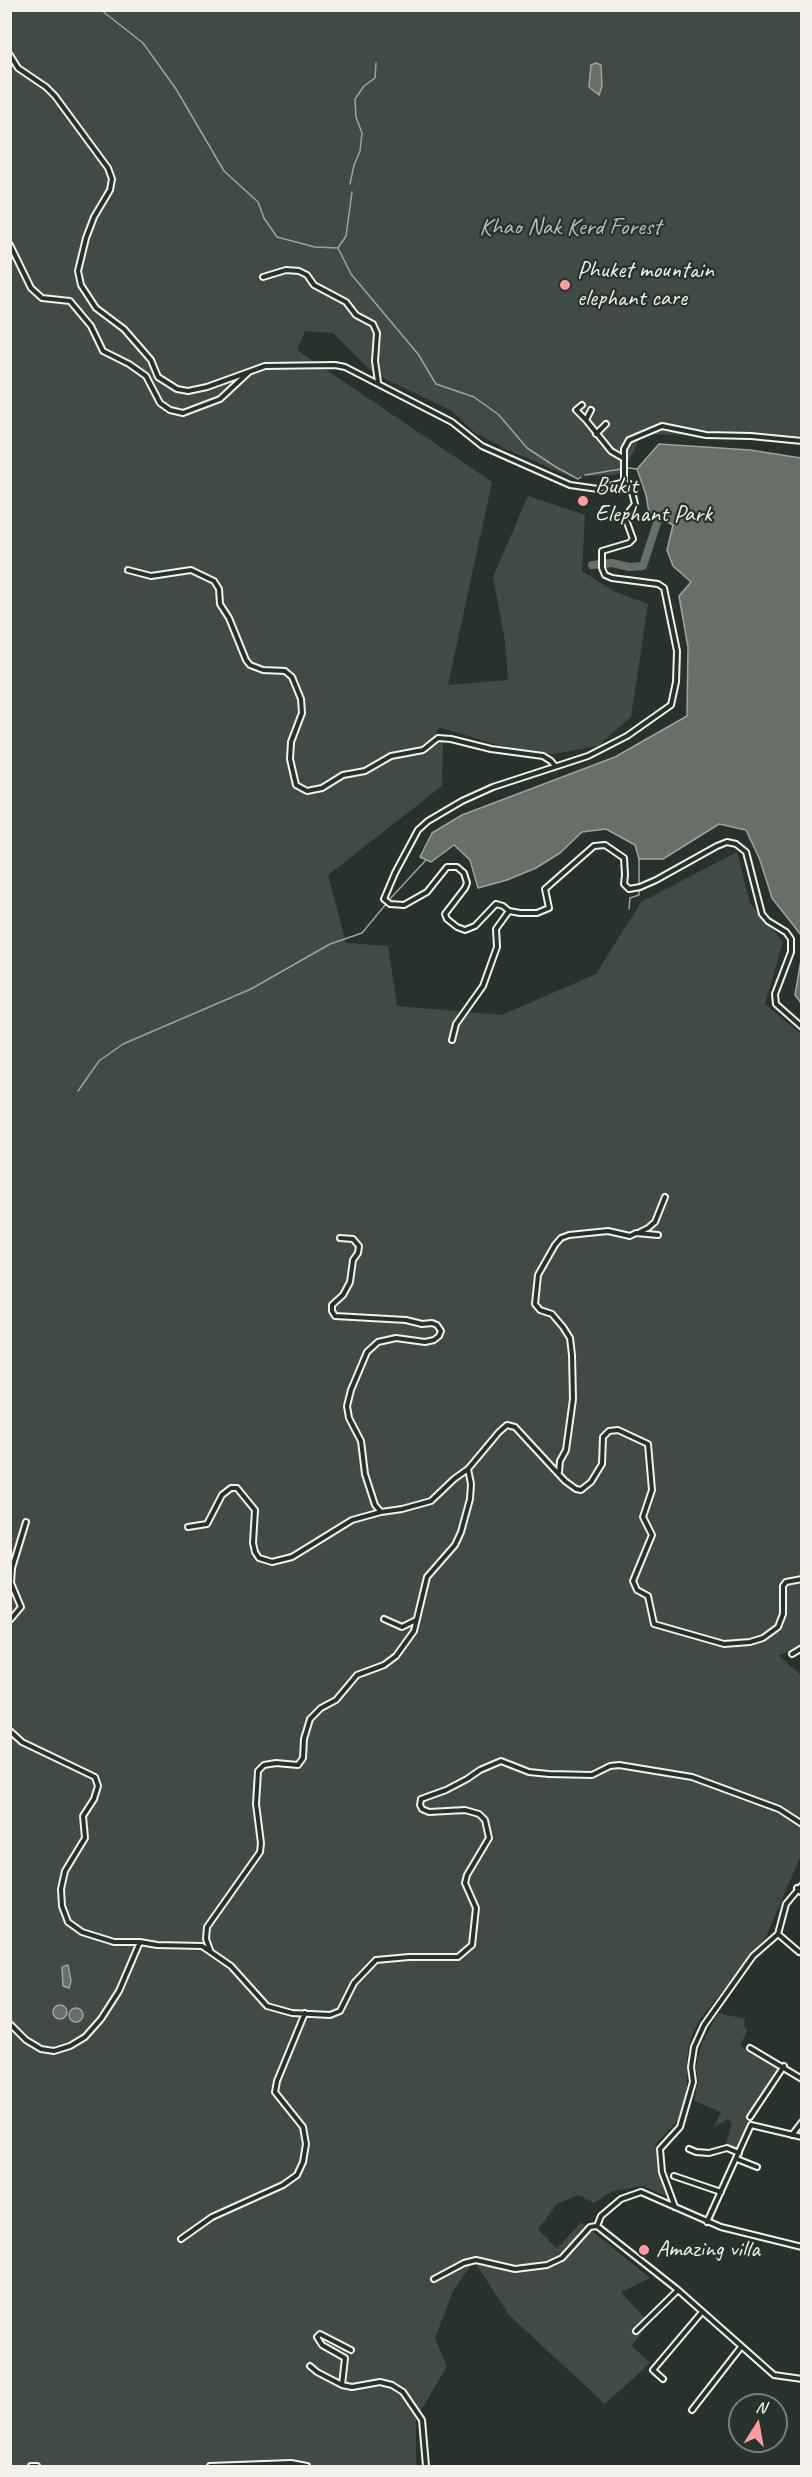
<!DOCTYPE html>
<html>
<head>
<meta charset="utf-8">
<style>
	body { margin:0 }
	#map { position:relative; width:812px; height:2477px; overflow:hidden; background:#26332d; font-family:Caveat,sans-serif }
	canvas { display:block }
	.frame { position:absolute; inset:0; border:12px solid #f4f1e8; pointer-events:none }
	.north { position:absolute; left:728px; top:2393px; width:60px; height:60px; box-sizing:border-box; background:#26332d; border:2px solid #787f78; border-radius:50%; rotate:11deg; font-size:16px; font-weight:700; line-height:24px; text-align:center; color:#f4f1e8 }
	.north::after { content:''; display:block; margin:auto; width:21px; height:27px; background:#ff9aa2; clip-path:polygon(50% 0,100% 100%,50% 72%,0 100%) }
</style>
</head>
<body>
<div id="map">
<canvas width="812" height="2477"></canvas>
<div class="frame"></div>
<div class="north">N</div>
</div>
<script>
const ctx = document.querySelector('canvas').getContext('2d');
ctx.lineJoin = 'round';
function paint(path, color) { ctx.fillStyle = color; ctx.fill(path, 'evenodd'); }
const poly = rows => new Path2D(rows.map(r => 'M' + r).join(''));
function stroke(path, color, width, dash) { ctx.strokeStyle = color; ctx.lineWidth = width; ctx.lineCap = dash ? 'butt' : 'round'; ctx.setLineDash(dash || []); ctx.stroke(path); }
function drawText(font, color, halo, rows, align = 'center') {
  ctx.font = font + ' Caveat,sans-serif'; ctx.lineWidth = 4.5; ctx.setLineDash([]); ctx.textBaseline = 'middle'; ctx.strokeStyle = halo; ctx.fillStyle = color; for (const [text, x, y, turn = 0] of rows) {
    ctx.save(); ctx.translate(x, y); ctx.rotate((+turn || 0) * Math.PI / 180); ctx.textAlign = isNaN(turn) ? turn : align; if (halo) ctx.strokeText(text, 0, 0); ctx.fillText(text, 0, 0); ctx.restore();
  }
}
const green = poly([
	[11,11,801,11,801,438,642,434,624,471,615,475,571,477,508,450,475,433,452,411,373,373,333,333,305,331,297,350,492,482,448,685,508,680,505,641,493,577,528,496,585,515,582,571,613,591,648,604,631,717,598,746,553,754,497,745,439,727,436,733,443,738,442,786,328,875,346,943,388,946,397,1006,502,1015,596,974,641,902,737,852,750,903,783,942,765,1004,801,1034,802,1644,779,1656,801,1675,801,1855,766,1937,700,2019,691,2038,687,2057,687,2092,679,2119,655,2145,666,2196,643,2186,613,2191,594,2203,578,2195,557,2204,538,2229,557,2249,581,2222,650,2278,621,2292,649,2323,632,2346,650,2363,605,2404,509,2315,474,2261,453,2291,435,2338,447,2366,416,2419,416,2466,11,2466],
	[718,2013,745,2019,744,2027,747,2031,740,2046,778,2067,748,2116,749,2122,738,2149,726,2143,732,2124,728,2119,714,2127,721,2112,694,2101,698,2081,696,2066,702,2043]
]);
const water = poly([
	[596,63,601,65,602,86,599,95,589,87,591,65,596,63],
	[659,444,750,450,801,458,801,935,772,898,760,860,746,830,719,824,663,859,639,859,635,845,606,829,582,832,560,853,536,868,507,880,478,888,470,860,454,845,431,862,420,857,432,833,462,815,615,757,687,716,688,647,679,596,691,582,673,566,667,550,673,525,649,512,646,495,637,469,659,444],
	[801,960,801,1003,795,995,801,960],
	[68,1965,71,1981,69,1988,63,1986,62,1967,68,1965],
	'53 2012a7 7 0 1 1 14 0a7 7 0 1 1-14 0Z',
	'69 2015a7 7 0 1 1 14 0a7 7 0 1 1-14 0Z'
]);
const stream = poly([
	[101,10,143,43,176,89,224,171,258,202,264,218,277,237,315,247,338,248,351,274,418,354,436,384,474,397,499,415,527,448,556,467,578,479,581,477],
	[350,184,354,165,360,151,362,133,356,117,355,99,364,86,375,78,376,63],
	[338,248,346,236,352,192],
	[628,468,637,469],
	[585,475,621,469],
	[639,883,639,859],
	[389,900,426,860],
	[629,909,630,898,639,895,639,891],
	[78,1091,99,1061,123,1044,251,989,330,944,362,933,386,904]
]);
const river = poly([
	[592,565,612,563,629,567,643,566,659,517]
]);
const minor = poly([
	[10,55,18,68,46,87,55,96,108,168,112,179,110,190,94,217,86,238,78,271,81,285,96,308,124,329,151,360,158,377,177,389,188,391,207,387,265,366,335,365,345,367,452,422,482,446,570,485,598,489,624,482],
	[10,245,31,288,42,298,70,301,91,326,103,351,129,364,146,376,160,403,170,410,183,413,220,399,249,372],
	[263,277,286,270,299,271,307,275,314,285,346,302,356,315,373,324,377,333,375,361,378,382],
	[582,405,576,410,586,420,611,451,623,458],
	[586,420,591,410],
	[596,434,606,424],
	[802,441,751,436,706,435,662,426,629,440,624,449,624,482,631,488,635,504,625,517,633,539,629,543,602,551,602,568,605,575,612,578,658,584,664,588,677,651,676,682,671,705,627,736,588,756,493,787,462,801,428,821,418,830,395,873,384,899,390,904,404,905,427,892,447,867,457,867,464,873,467,883,465,888,445,914,447,919,457,927,465,930,475,926,496,904,503,906,509,911,520,913,537,913,549,908,545,889,594,846,605,845,624,858,625,875,624,884,629,889,640,887,656,880,717,846,727,842,736,844,746,852,762,914,768,921,786,932,791,939,791,952,775,994,776,1004,802,1027],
	[128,570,151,576,191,570,214,581,219,589,220,604,229,618,246,660,250,665,263,670,285,671,292,677,301,699,302,713,291,742,290,759,296,785,307,791,322,788,343,775,365,771,391,756,423,750,438,738,451,739,491,749,543,756,551,761,555,766],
	[452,1040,456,1024,483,986,497,947,496,929,509,911],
	[640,1232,648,1228,655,1222,665,1197],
	[340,1238,353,1239,359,1246,358,1253,353,1260,350,1282,343,1295,332,1305,332,1311,335,1316,406,1320,422,1324,432,1323,437,1325,441,1331,439,1336,434,1340,425,1342,396,1338,378,1342,367,1352,351,1390,347,1406,349,1418,361,1441,365,1474,375,1505,381,1512,402,1509,431,1501,454,1479,468,1469,499,1432,507,1425,515,1427,565,1481,576,1489,581,1490,591,1482,602,1464,603,1437,609,1431,618,1430,648,1444,652,1490,643,1517,652,1535,633,1581,637,1590,648,1596,654,1624,724,1644,750,1642,763,1638,778,1627,783,1614,783,1586,786,1582,802,1579],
	[559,1472,560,1461,566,1450,573,1399,572,1355,570,1338,563,1327,552,1314,540,1310,535,1304,538,1275,555,1245,561,1238,569,1235,608,1231,630,1236,636,1233,658,1235],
	[188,1527,207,1524,222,1495,231,1488,237,1488,255,1510,253,1543,255,1552,259,1558,272,1562,292,1557,352,1520,381,1512],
	[384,1619,402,1627,416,1620],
	[10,1620,21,1607,11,1583,12,1568,26,1522],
	[792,1654,802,1648],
	[10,1731,22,1742,95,1777,98,1786,94,1799,83,1816,85,1838,65,1871,61,1889,62,1906,68,1922,82,1932,114,1942,140,1942],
	[797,1888,802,1893],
	[778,1934,799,1952],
	[210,1950,206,1939,207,1927,260,1852,261,1843,256,1804,258,1771,264,1765,276,1763,298,1765,303,1758,304,1739,310,1719,321,1708,336,1700,357,1675,384,1665,396,1656,414,1631,427,1577,455,1545,461,1532,470,1499,471,1484,468,1469],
	[10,2024,26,2040,41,2049,54,2051,70,2046,85,2037,101,2019,119,1991,140,1942,157,1945,202,1946,231,1966,267,2006,292,2013,330,2015,340,2011,354,1983,376,1960,409,1957,458,1957,472,1945,476,1908,465,1883,467,1875,489,1838,485,1820,479,1814,465,1810,429,1812,422,1809,420,1805,421,1799,446,1790,467,1779,480,1770,501,1761,529,1772,549,1774,592,1775,610,1766,619,1765,692,1777,779,1809,802,1824],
	[750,2048,802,2079],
	[750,2117,784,2066],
	[792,2135,802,2122],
	[689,2149,696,2152,709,2153,727,2148,739,2153],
	[737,2159,757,2167],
	[674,2176,721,2192],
	[675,2207,662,2172,660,2149,680,2127,693,2082,691,2067,694,2047,704,2025,753,1956,778,1934,786,1904,802,1885],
	[707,2222,751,2125,802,2137],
	[181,2239,212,2217,283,2185,297,2175,303,2162,306,2144,303,2127,275,2092,277,2081,305,2013],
	[802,2247,721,2227,641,2192,621,2199,601,2216,597,2226,678,2290,774,2375,802,2379],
	[434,2279,464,2263,476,2260,515,2269,547,2265,562,2258,590,2227,597,2226],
	[636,2331,678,2290],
	[310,2366,317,2372,342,2385,352,2387,380,2382,392,2385,403,2392,422,2420,426,2466],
	[663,2379,653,2370,702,2312],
	[342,2385,345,2358,322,2345,317,2337,320,2334,351,2350],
	[692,2410,741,2347],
	[31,2466,37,2466],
	[210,2466,291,2463,307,2466]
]);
const markers = [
	[565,285,6,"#ff9aa2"],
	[583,501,6,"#ff9aa2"],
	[644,2250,6,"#ff9aa2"]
];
const parkNames = [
	["Khao Nak Kerd Forest",570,228]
];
const poiNames = [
	["Phuket mountain",577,271],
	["elephant care",577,299],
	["Bukit",595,487],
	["Elephant Park",595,515],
	["Amazing villa",656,2250]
];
paint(green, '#414b45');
paint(water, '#676f68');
stroke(water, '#9fa39b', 1.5);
stroke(stream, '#9fa39b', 1.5);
stroke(river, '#676f68', 8);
stroke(minor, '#f4f1e8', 8);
stroke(minor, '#26332d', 4);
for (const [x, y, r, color] of markers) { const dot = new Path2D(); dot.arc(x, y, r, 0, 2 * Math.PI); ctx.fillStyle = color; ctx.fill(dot); stroke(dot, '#26332d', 2); }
drawText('24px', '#bebfb7', '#26332d', parkNames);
drawText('24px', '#f4f1e8', '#26332d', poiNames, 'left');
</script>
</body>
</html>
